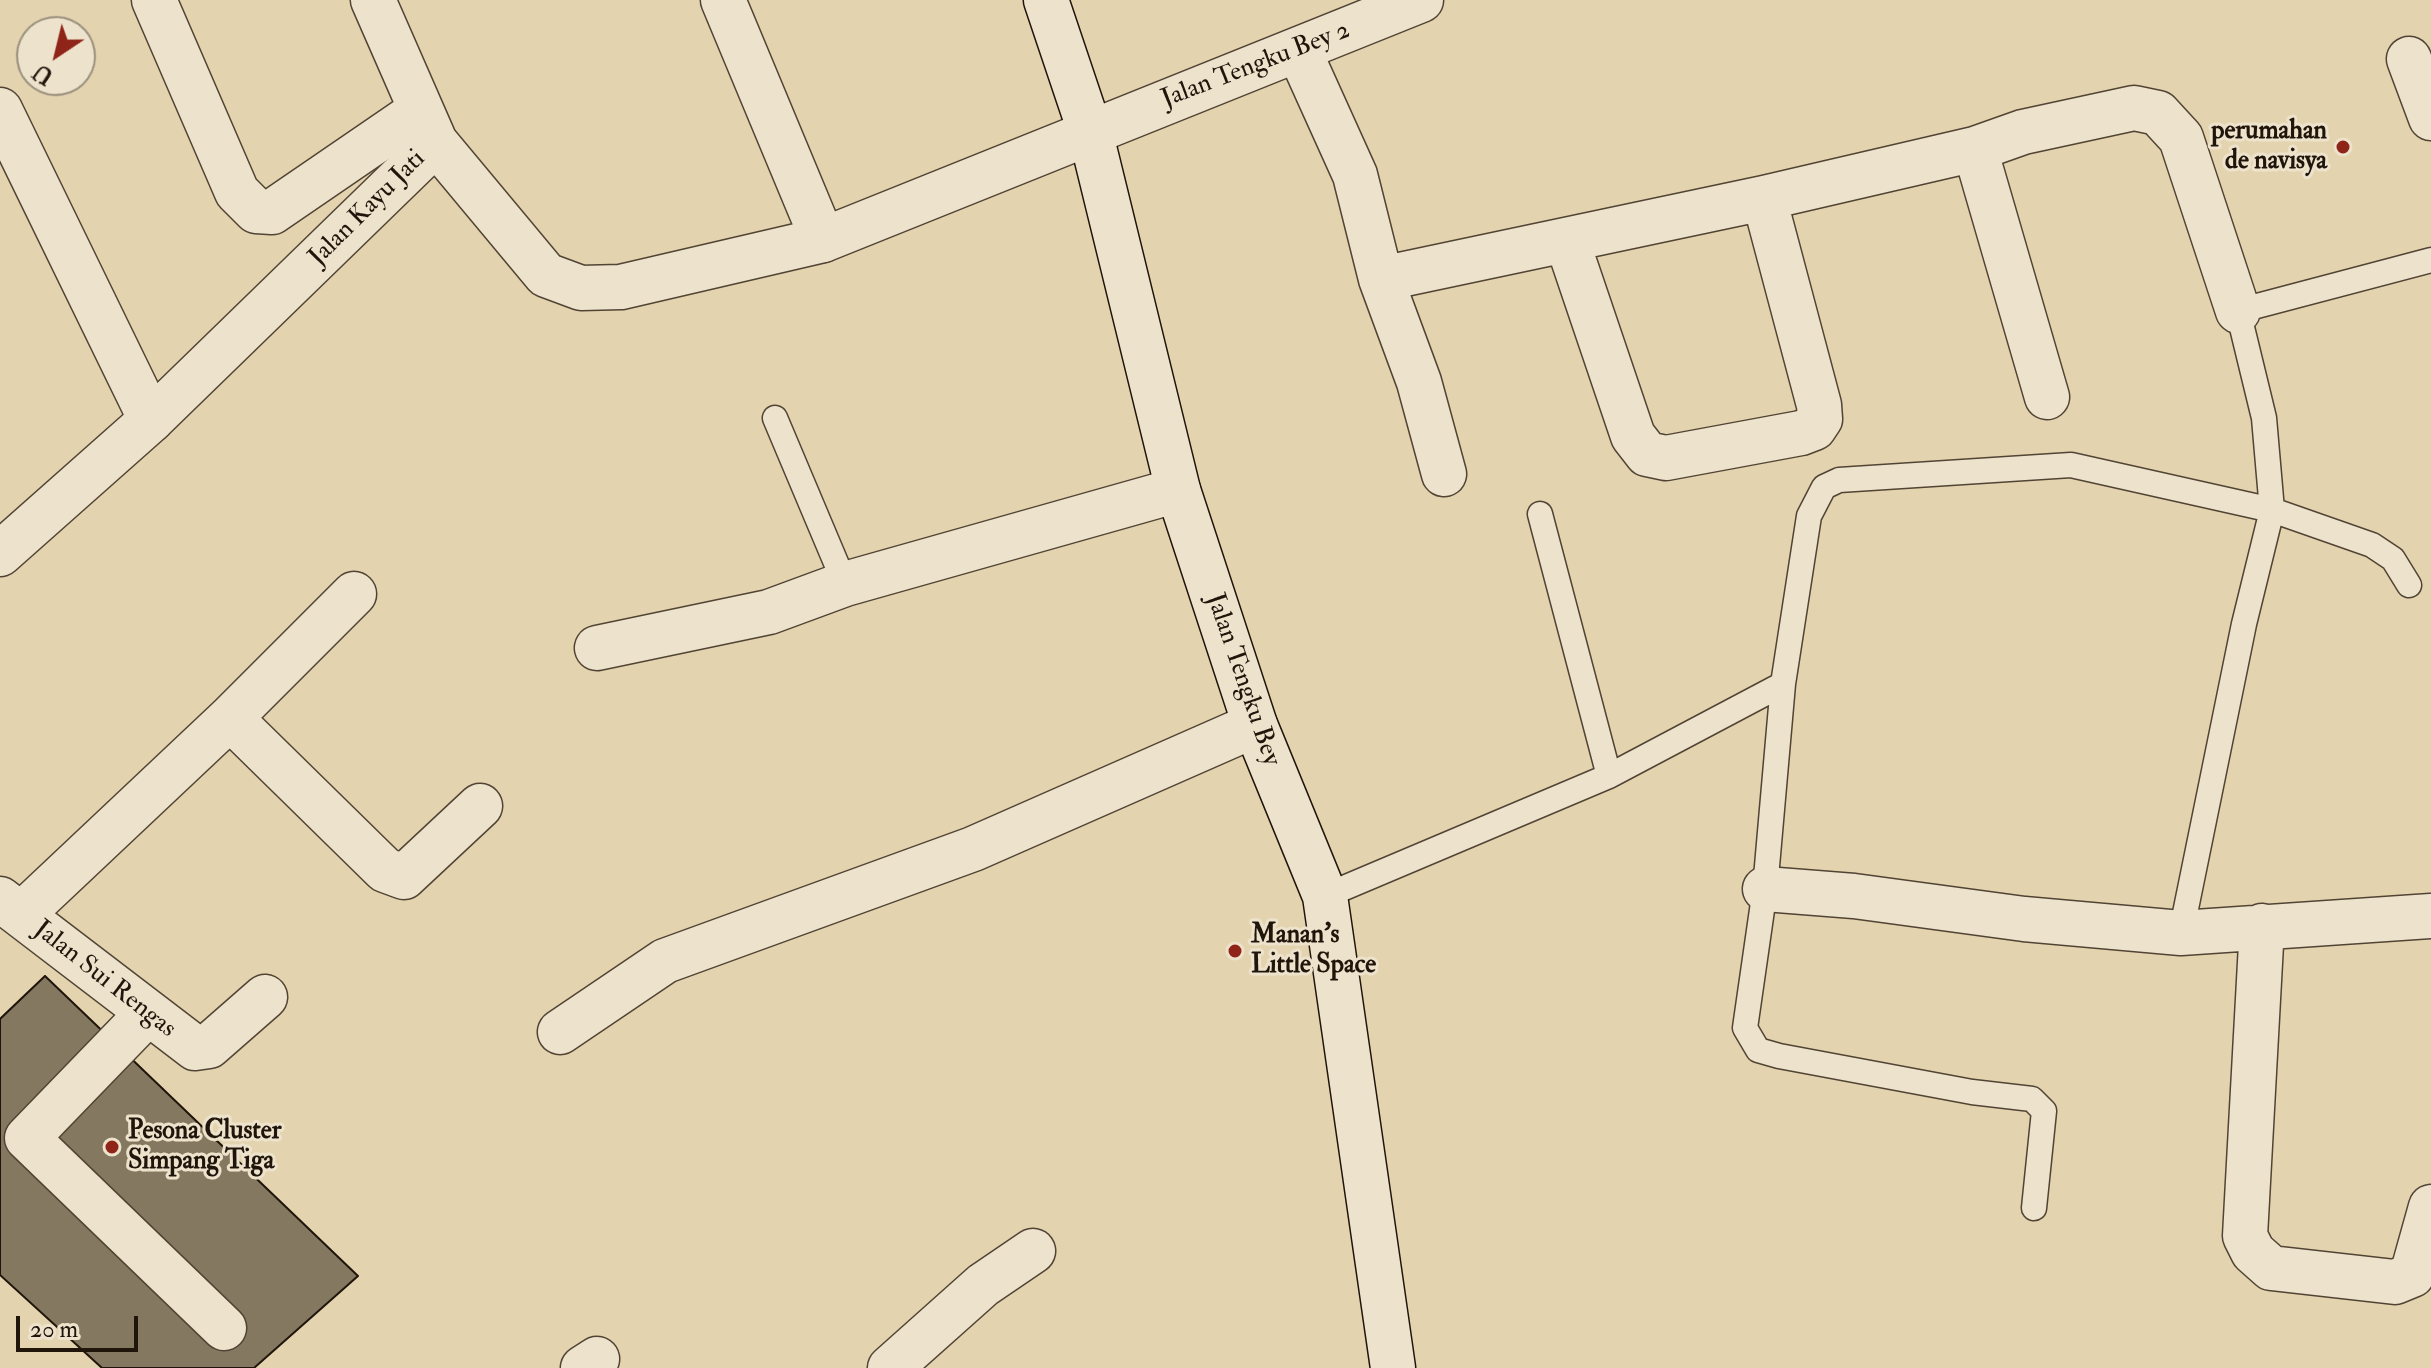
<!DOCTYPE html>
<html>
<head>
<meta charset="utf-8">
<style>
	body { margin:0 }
	#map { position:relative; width:2431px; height:1368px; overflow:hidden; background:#e3d3af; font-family:"IM FELL Double Pica",serif }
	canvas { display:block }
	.north { position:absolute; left:16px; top:16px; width:80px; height:80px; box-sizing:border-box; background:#ede2cb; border:2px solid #9b907e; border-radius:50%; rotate:215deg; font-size:22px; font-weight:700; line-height:32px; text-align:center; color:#20150b }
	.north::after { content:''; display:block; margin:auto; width:28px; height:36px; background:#8f2418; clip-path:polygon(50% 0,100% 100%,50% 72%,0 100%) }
	.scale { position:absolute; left:16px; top:1316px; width:122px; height:36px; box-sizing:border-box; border:4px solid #20150b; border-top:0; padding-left:10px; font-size:24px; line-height:28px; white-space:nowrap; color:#20150b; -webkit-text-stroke:6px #ede2cb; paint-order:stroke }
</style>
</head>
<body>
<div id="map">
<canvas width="2431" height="1368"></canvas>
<div class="north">U</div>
<div class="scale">20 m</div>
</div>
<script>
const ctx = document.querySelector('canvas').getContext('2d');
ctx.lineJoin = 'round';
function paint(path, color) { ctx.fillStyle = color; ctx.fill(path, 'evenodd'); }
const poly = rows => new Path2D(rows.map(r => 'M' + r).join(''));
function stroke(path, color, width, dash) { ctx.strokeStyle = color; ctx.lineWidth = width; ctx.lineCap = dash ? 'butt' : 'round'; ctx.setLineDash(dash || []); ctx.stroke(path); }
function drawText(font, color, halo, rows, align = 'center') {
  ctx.font = font + ' "IM FELL Double Pica",serif'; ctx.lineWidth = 6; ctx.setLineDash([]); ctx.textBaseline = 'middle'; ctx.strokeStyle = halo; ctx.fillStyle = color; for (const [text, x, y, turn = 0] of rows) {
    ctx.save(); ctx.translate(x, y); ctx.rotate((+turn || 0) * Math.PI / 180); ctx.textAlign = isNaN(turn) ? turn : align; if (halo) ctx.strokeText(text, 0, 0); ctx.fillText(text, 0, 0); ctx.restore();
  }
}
const building = poly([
	[45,976,358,1276,254,1368,102,1368,0,1275,0,1019,45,976]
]);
const service = poly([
	[775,418,845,584],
	[1540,514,1609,776],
	[2409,585,2393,559,2372,545,2272,510,2264,418,2238,311,2431,260],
	[1325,896,1609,776,1783,684],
	[2034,1208,2044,1111,2032,1099,1972,1092,1779,1056,1758,1050,1745,1028,1765,889,1783,684,1809,516,1824,487,1839,480,2071,465,2272,510,2244,624,2181,933]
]);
const minor = poly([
	[154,0,237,192,256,211,272,212,421,110],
	[373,0,433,137],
	[723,0,823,240],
	[1299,51,1355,175,1381,279,1419,382,1444,474],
	[2409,59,2431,118],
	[0,110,151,420],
	[1975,149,2047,397],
	[1567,241,1633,436,1647,454,1666,458,1801,433,1814,428,1820,419,1819,405,1764,198],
	[1381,279,1764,198,1975,149,2023,132,2134,108,2158,113,2181,138,2238,311],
	[597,648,769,612,845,584,1178,490],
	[230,718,385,870,404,877,480,806],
	[1765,889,1854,896,2024,919,2181,933,2431,916],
	[0,899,195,1048,209,1046,265,997],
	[21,915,230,718,354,594],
	[2262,926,2245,1236,2253,1252,2271,1268,2395,1282,2412,1275,2431,1207],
	[147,1014,27,1138,224,1328],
	[560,1032,665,961,973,849,1255,725],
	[583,1368,597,1359],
	[890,1368,983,1285,1033,1251]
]);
const tertiary = poly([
	[0,554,151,420,436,143,546,275,581,288,621,287,823,240,1421,0]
]);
const secondary = poly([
	[1046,0,1090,131,1178,490,1255,725,1325,896,1393,1368]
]);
const markers = [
	[2343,147,8,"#8f2418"],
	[1235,951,8,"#8f2418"],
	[112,1147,8,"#8f2418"]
];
const streetNames = [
	["Jalan Tengku Bey 2",1256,66,-21],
	["Jalan Kayu Jati",368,209,-45],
	["Jalan Tengku Bey",1242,680,71],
	["Jalan Sui Rengas",104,980,38]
];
const poiNames = [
	["perumahan",2327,132,"right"],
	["de navisya",2327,162,"right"],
	["Manan's",1251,936],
	["Little Space",1251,966],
	["Pesona Cluster",128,1132],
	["Simpang Tiga",128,1162]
];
paint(building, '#857860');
stroke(building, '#20150b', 2);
stroke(service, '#514434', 27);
stroke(minor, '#514434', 47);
stroke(tertiary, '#514434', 47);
stroke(secondary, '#20150b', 47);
stroke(service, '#ede2cb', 24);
stroke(minor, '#ede2cb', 44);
stroke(tertiary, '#ede2cb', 44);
stroke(secondary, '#ede2cb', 44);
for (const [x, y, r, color] of markers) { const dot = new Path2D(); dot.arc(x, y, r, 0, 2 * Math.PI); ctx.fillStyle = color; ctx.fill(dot); stroke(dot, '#ede2cb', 3); }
drawText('26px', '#20150b', '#ede2cb', streetNames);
drawText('bold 26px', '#20150b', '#ede2cb', poiNames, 'left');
</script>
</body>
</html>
